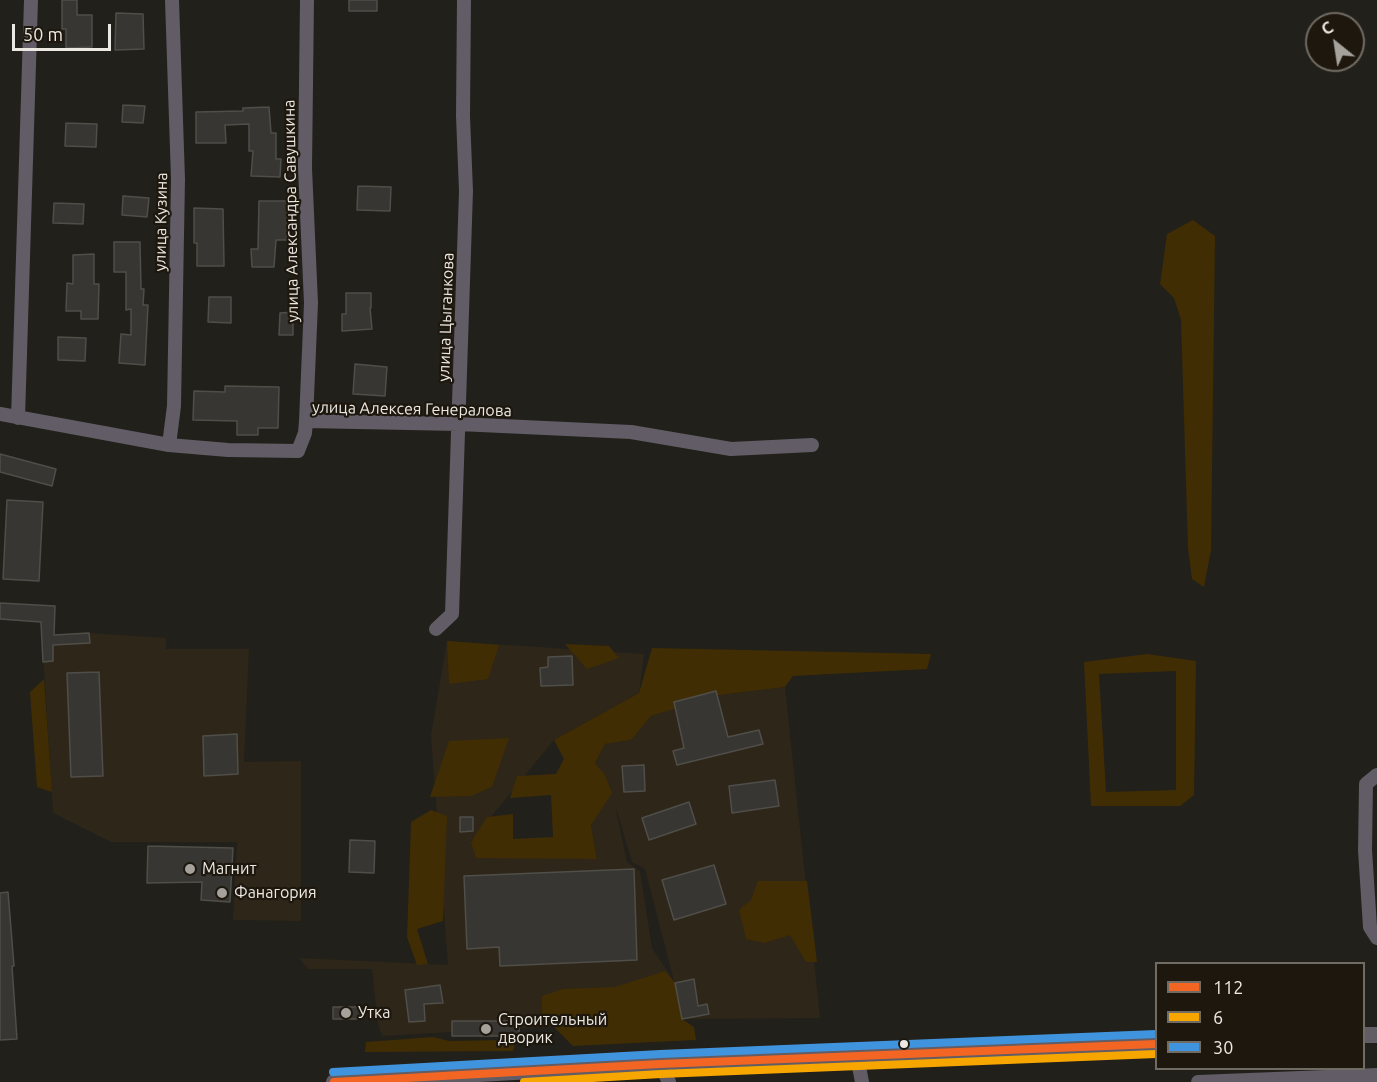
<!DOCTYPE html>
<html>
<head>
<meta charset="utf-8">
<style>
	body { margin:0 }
	#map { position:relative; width:1377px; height:1082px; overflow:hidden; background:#22201a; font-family:Ubuntu,sans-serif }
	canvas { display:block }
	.legend { position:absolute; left:1155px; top:962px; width:210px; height:108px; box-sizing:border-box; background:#1d170e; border:2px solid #706b63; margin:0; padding:8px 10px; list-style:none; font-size:18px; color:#ece8e2 }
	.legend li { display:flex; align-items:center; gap:12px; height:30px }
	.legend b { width:30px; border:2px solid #706b63 }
	.north { position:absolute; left:1305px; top:12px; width:60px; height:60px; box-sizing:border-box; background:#1d170e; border:2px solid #706b63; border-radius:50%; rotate:330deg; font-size:16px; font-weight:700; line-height:24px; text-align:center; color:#ece8e2 }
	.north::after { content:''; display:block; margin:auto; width:21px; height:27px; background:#a5a29c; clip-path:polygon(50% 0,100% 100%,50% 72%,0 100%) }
	.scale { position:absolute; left:12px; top:24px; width:99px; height:27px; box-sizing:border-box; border:3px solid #ece8e2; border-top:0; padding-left:8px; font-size:18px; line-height:21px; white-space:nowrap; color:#ece8e2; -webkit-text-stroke:4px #1d170e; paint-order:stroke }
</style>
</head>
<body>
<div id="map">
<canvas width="1377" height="1082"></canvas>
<ul class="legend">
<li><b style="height:8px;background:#f26522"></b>112</li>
<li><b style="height:8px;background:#f7a600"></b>6</li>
<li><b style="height:8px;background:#4094de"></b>30</li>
</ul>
<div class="north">С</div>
<div class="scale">50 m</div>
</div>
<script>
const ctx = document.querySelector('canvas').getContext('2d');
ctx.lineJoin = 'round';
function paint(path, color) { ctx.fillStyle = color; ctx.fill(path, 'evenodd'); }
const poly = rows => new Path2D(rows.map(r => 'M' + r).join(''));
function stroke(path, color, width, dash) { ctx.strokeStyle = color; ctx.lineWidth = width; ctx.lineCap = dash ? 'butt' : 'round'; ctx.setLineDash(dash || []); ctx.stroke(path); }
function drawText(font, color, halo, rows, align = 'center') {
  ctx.font = font + ' Ubuntu,sans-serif'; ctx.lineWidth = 4.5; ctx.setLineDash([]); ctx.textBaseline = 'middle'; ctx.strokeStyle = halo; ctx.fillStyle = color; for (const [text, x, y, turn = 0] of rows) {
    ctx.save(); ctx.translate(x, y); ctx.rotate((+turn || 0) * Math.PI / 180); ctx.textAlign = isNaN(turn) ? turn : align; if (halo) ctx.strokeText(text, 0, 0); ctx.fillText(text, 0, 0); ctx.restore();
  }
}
const built = poly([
	[89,633,166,638,166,649,249,649,244,762,301,761,301,921,233,920,237,842,111,842,53,813,42,636],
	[447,641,644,654,639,693,554,740,471,841,597,858,591,825,611,793,605,775,595,763,605,744,631,740,651,716,720,695,785,687,820,1018,682,1019,382,1036,378,1024,372,969,308,969,299,958,448,965,431,735],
	[615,805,632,862,645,869,674,981,652,948,640,871,627,862]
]);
const green = poly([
	[1193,220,1215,236,1211,550,1204,587,1192,579,1188,548,1181,320,1174,298,1160,284,1167,234],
	[447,641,499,645,488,679,449,684],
	[565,644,609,646,619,658,587,669],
	[652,648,931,654,927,669,793,676,785,687,720,695,651,716,631,740,605,744,595,763,605,775,612,793,591,825,597,859,476,858,471,842,487,817,513,814,513,839,553,837,551,795,510,798,517,776,556,774,564,759,554,740,639,693],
	[1147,654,1196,661,1194,795,1180,806,1091,806,1084,662],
	[1176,671,1176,790,1106,792,1099,674],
	[44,679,52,792,37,787,30,692],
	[509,738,492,787,471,796,430,797,449,741],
	[431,810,447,816,443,921,417,929,428,964,417,965,407,937,411,822],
	[758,881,807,881,817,962,806,962,790,935,764,943,746,939,739,910,751,900],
	[665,971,675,983,682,1019,694,1027,696,1040,573,1046,542,1015,542,996,563,989,615,987],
	[433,1037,449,1041,505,1040,516,1038,513,1051,365,1052,366,1042]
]);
const building = poly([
	[62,0,77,0,77,15,92,15,92,47,66,48,66,29,62,29,62,0],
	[349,0,377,0,377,11,349,11,349,0],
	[116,13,143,14,144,49,115,50,116,13],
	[123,105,145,106,143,123,122,122,123,105],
	[269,107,271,133,276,133,276,159,281,159,280,177,251,176,253,151,249,151,249,124,225,125,226,143,196,143,196,112,243,111,243,108,269,107],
	[66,123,97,124,96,147,65,146,66,123],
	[358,186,391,187,390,211,357,210,358,186],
	[123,196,149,198,147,217,122,215,123,196],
	[259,201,287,201,287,240,276,240,274,267,252,267,251,249,258,249,259,201],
	[54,203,84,204,83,224,53,223,54,203],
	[194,208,223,209,224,266,197,266,197,243,194,243,194,208],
	[114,242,140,242,141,289,144,289,143,305,148,305,145,365,119,363,121,334,131,335,131,309,126,310,126,272,114,272,114,242],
	[94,254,94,284,99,284,98,319,81,319,81,311,66,311,67,283,73,284,73,255,94,254],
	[346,293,371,293,371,308,370,308,372,329,342,331,342,314,346,314,346,293],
	[209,297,231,297,231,323,208,322,209,297],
	[293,312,293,335,279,335,280,313,293,312],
	[58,337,86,338,85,361,58,360,58,337],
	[355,364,387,367,385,396,353,394,355,364],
	[225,386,279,387,278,428,258,428,258,435,237,435,237,421,193,420,194,391,225,392,225,386],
	[0,454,56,469,52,486,0,472,0,454],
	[7,500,43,502,39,581,3,579,7,500],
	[0,603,55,606,54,635,89,633,90,643,53,645,53,661,43,662,41,622,0,619,0,603],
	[572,656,573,685,541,686,540,668,548,667,548,657,572,656],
	[99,672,103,776,71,777,67,673,99,672],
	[716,691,728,737,759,730,763,744,677,765,673,751,684,748,674,702,716,691],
	[237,734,238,774,204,776,203,736,237,734],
	[644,765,645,791,624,792,622,766,644,765],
	[775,780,779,806,732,813,729,786,775,780],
	[689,802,696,824,649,840,642,818,689,802],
	[460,817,473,817,473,831,460,832,460,817],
	[350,840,375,841,374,873,349,872,350,840],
	[148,846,233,848,230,902,201,900,202,882,147,883,148,846],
	[714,865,726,904,674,920,662,880,714,865],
	[634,869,637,960,500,966,499,947,467,949,464,876,634,869],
	[8,892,14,966,12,966,17,1039,0,1040,0,893,8,892],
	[694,979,698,1006,707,1004,709,1014,682,1019,675,983,694,979],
	[440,985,443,1003,424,1004,425,1021,409,1022,405,990,440,985],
	[333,1007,360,1007,360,1019,333,1019,333,1007],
	[452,1021,519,1021,519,1036,452,1036,452,1021]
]);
const minor = poly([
	[0,414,169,445,228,450,298,451,305,433,306,421,459,424,631,432,731,449,812,445],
	[18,418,31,0],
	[306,421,311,303,305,168,307,0],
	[169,445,174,406,178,179,172,0],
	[436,629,452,614,466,191,463,116,464,0],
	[1377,775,1366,784,1365,850,1370,927,1377,938],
	[857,1056,862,1082],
	[660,1064,669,1082],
	[1198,1082,1377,1075]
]);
const major = poly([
	[1364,1035,1377,1035],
	[334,1082,660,1064,1156,1044]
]);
const bus1 = poly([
	[334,1082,660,1064,1156,1044]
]);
const bus2 = poly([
	[524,1082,661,1074,1156,1054]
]);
const bus3 = poly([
	[333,1072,660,1054,1156,1034]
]);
const markers = [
	[190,869,6,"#a5a29c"],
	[222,893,6,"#a5a29c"],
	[346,1013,6,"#a5a29c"],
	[486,1029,6,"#a5a29c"],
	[904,1044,5,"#ece8e2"]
];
const streetNames = [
	["улица Александра Савушкина",291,211,-91],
	["улица Кузина",161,222,-89],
	["улица Цыганкова",446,317,-88],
	["улица Алексея Генералова",412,409,1]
];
const poiNames = [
	["Магнит",202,869],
	["Фанагория",234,893],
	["Утка",358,1013],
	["Строительный",498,1020],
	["дворик",498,1038]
];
paint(built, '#2e2618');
paint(green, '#402d04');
paint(building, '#383632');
stroke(building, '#504e49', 1.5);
stroke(minor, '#615c65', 14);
stroke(major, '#625c64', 16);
stroke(bus1, '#f26522', 8);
stroke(bus2, '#f7a600', 8);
stroke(bus3, '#4094de', 8);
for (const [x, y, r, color] of markers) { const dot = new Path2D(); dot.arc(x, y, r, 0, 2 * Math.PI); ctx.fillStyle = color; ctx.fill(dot); stroke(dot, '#1d170e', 2); }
drawText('16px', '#ece8e2', '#1d170e', streetNames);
drawText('16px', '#ece8e2', '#1d170e', poiNames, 'left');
</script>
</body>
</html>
